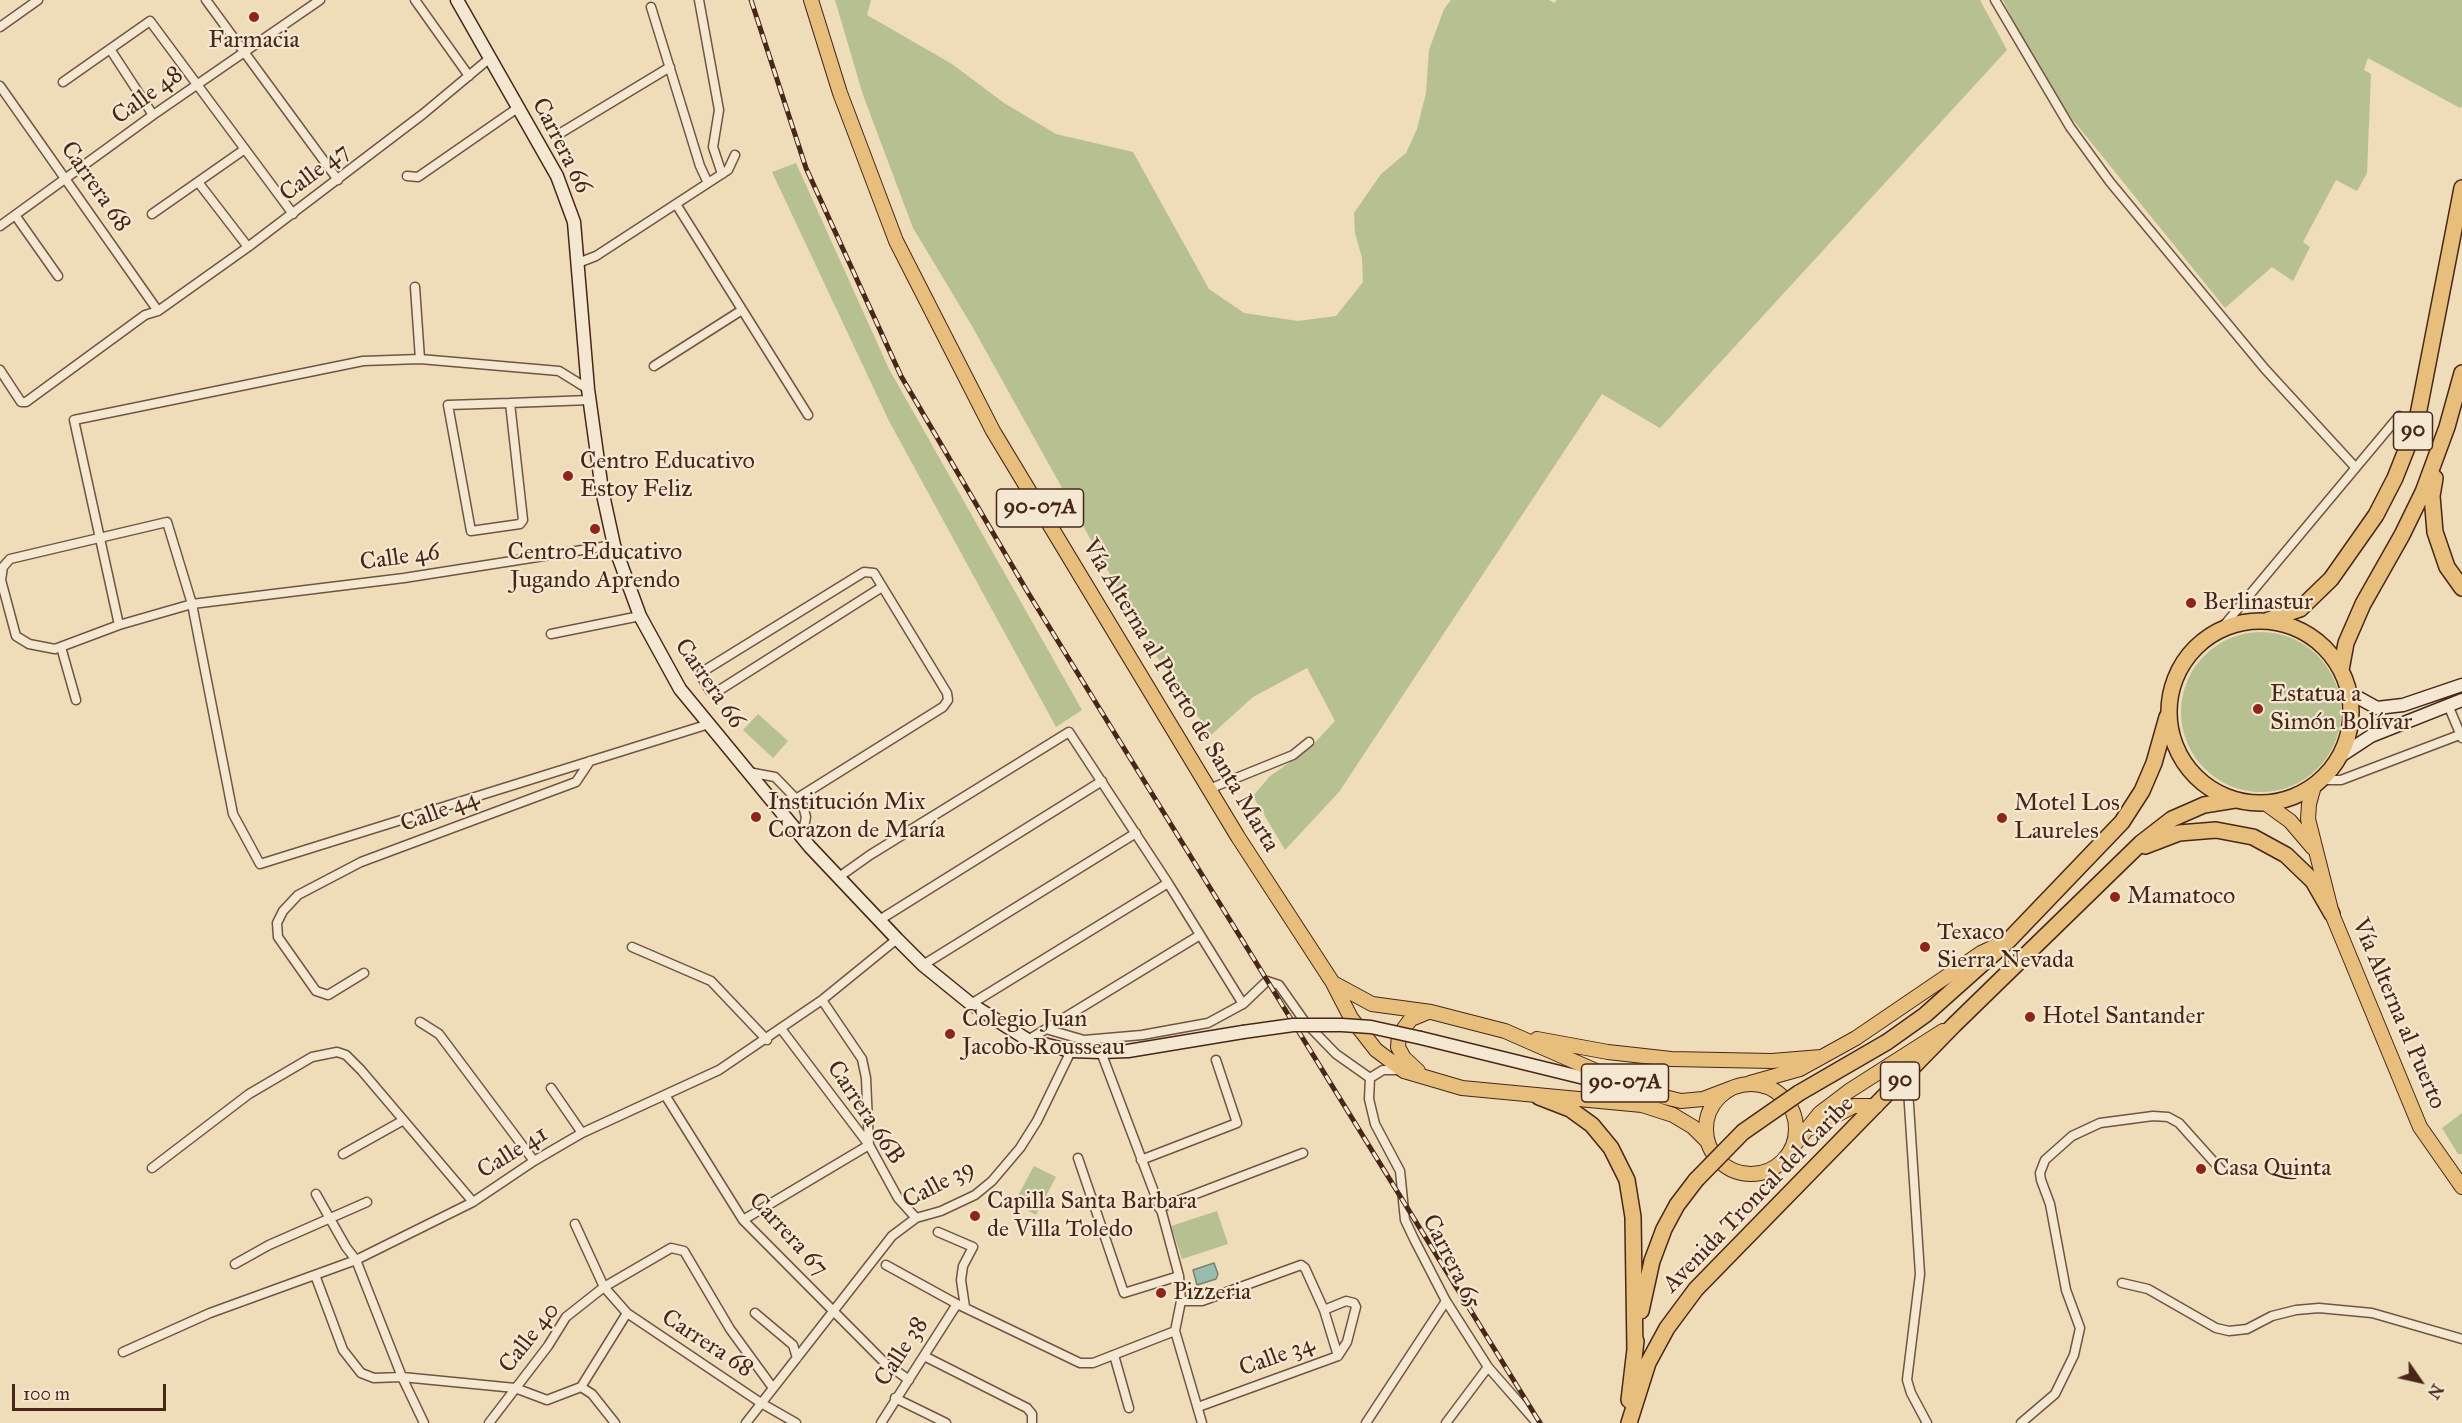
<!DOCTYPE html>
<html>
<head>
<meta charset="utf-8">
<style>
	body { margin:0 }
	#map { position:relative; width:2462px; height:1423px; overflow:hidden; background:#efdcb9; font-family:"IM FELL Great Primer",serif }
	canvas { display:block }
	.north { position:absolute; left:2390px; top:1351px; width:60px; height:60px; -webkit-text-stroke:4px #f5e8d2; paint-order:stroke; rotate:124deg; font-size:16px; font-weight:700; line-height:24px; text-align:center; color:#482718 }
	.north::after { content:''; display:block; margin:auto; width:21px; height:27px; background:#482718; clip-path:polygon(50% 0,100% 100%,50% 72%,0 100%) }
	.scale { position:absolute; left:12px; top:1384px; width:154px; height:27px; box-sizing:border-box; border:3px solid #482718; border-top:0; padding-left:8px; font-size:18px; line-height:21px; white-space:nowrap; color:#482718; -webkit-text-stroke:4px #f5e8d2; paint-order:stroke }
</style>
</head>
<body>
<div id="map">
<canvas width="2462" height="1423"></canvas>
<div class="north">N</div>
<div class="scale">100 m</div>
</div>
<script>
const ctx = document.querySelector('canvas').getContext('2d');
ctx.lineJoin = 'round';
function paint(path, color) { ctx.fillStyle = color; ctx.fill(path, 'evenodd'); }
const poly = rows => new Path2D(rows.map(r => 'M' + r).join(''));
function stroke(path, color, width, dash) { ctx.strokeStyle = color; ctx.lineWidth = width; ctx.lineCap = dash ? 'butt' : 'round'; ctx.setLineDash(dash || []); ctx.stroke(path); }
function drawText(font, color, halo, rows, align = 'center') {
  ctx.font = font + ' "IM FELL Great Primer",serif'; ctx.lineWidth = 4.5; ctx.setLineDash([]); ctx.textBaseline = 'middle'; ctx.strokeStyle = halo; ctx.fillStyle = color; for (const [text, x, y, turn = 0] of rows) {
    ctx.save(); ctx.translate(x, y); ctx.rotate((+turn || 0) * Math.PI / 180); ctx.textAlign = isNaN(turn) ? turn : align; if (halo) ctx.strokeText(text, 0, 0); ctx.fillText(text, 0, 0); ctx.restore();
  }
}
const green = poly([
	[835,0,871,0,867,15,952,64,1004,103,1056,134,1133,152,1209,289,1244,313,1298,321,1336,316,1363,282,1362,258,1355,233,1354,213,1381,174,1406,153,1417,129,1426,93,1429,50,1444,9,1451,0,1549,0,1554,3,1557,0,1980,0,2007,50,1660,428,1602,394,1339,792,1285,850,1253,796,1270,776,1308,750,1335,721,1307,668,1253,697,1211,735,1151,648,972,326,913,228,863,95],
	[2003,0,2462,0,2462,106,2460,108,2368,58,2364,70,2371,74,2367,173,2357,191,2336,180,2303,242,2310,247,2293,281,2272,267,2225,308,2060,104,2026,49],
	[796,163,889,369,1082,710,1056,727,889,421,772,172],
	'2181 712a80 80 0 1 1 160 0a80 80 0 1 1-160 0Z',
	[758,714,788,741,773,758,743,730],
	[2462,1113,2462,1154,2458,1154,2442,1128],
	[1034,1166,1056,1177,1036,1215,1014,1203],
	[1217,1211,1228,1244,1182,1259,1171,1226]
]);
const water = poly([
	[1214,1263,1218,1274,1216,1279,1197,1285,1193,1270,1214,1263]
]);
const street = poly([
	[206,0,338,180],
	[415,0,469,76],
	[699,0,719,110,713,147,722,174],
	[1995,0,2070,127,2110,182,2265,369,2355,467],
	[651,7,700,166,708,183],
	[0,27,38,0],
	[110,49,153,115],
	[63,82,150,21,293,214],
	[0,86,158,311],
	[559,134,670,67],
	[407,176,418,177,519,107],
	[198,182,248,247],
	[676,204,808,415],
	[152,214,245,149],
	[15,215,58,276],
	[0,226,153,115,320,0],
	[578,263,596,256,728,170,735,155],
	[415,287,420,359],
	[654,366,742,310],
	[0,370,21,402,26,402,145,315,158,311,248,247,423,114,490,58],
	[510,403,523,520,520,524,471,531,448,405,510,403,590,400],
	[614,545,404,578,192,604,119,625,55,649,29,644,16,636,1,580,3,567,10,559,167,522,192,604,233,814,260,864,709,724],
	[119,625,74,420,363,361,420,359,559,371,588,389],
	[2221,629,2399,416],
	[551,634,640,616],
	[61,647,76,700],
	[2448,705,2462,738],
	[748,772,775,777,803,806,806,817,802,837],
	[2321,780,2341,780,2462,734],
	[1209,789,1293,755,1309,742],
	[796,799,943,707,948,700,947,693,874,573,864,572,702,672,701,676,710,691,718,691,882,587],
	[839,877,870,855,1069,732,1168,883,1243,1004],
	[881,919,1102,781],
	[632,947,711,981,767,1040],
	[923,965,1136,833],
	[364,973,328,995,316,991,278,937,277,923,283,911,298,895,361,862,576,782,590,761],
	[971,1004,1168,883],
	[420,1022,439,1034,534,1161],
	[1046,1029,1084,1040,1142,1035,1208,1023,1243,1004,1267,981,1279,985,1305,1022,1336,1054,1370,1078,1369,1099,1375,1124,1400,1171,1405,1220,1414,1239,1446,1301,1488,1367,1537,1423],
	[782,1030,869,1145,898,1198,916,1218],
	[1028,1040,1200,935],
	[1101,1052,1162,1213,1179,1276,1181,1301,1175,1331,1202,1423],
	[1907,1074,1920,1274,1907,1380,1911,1393,1927,1423],
	[1370,1078,1383,1070,1401,1070],
	[551,1088,582,1133],
	[665,1095,743,1220,884,1362,909,1380],
	[343,1154,402,1121],
	[1078,1158,1124,1293,1179,1276],
	[1141,1160,1237,1123,1216,1060],
	[152,1168,249,1094,312,1057,337,1052,346,1055,361,1070,473,1202],
	[316,1194,346,1247,356,1260,402,1377,424,1423],
	[1159,1208,1303,1153],
	[743,1220,869,1145,866,1078,862,1059,822,1000],
	[575,1224,604,1287,627,1313,761,1403,796,1423],
	[938,1232,973,1247,963,1266,961,1280,965,1307],
	[235,1264,269,1245,367,1202],
	[886,1265,957,1304,1080,1363,1093,1363,1175,1331],
	[315,1275,343,1350,361,1373,374,1378,402,1377,515,1388,547,1400,581,1387,592,1394,615,1423],
	[2122,1283,2148,1289,2216,1328,2229,1331,2247,1329,2272,1316,2296,1310,2319,1308,2372,1313,2462,1339],
	[1181,1301,1202,1301,1301,1265,1305,1268,1324,1310,1338,1356],
	[1324,1310,1346,1301,1354,1303,1356,1307,1347,1342,1338,1356],
	[755,1313,793,1345,797,1358],
	[123,1352,210,1313,356,1260,473,1202,534,1161,582,1133,719,1070,822,1000,897,939],
	[1114,1355,1129,1408],
	[924,1356,1027,1408,1032,1414,1032,1423],
	[581,1387,627,1313],
	[895,1398,946,1423],
	[1198,1407,1338,1356],
	[489,1423,548,1346,566,1317,604,1287,671,1248,684,1251,730,1329,773,1388],
	[746,1423,892,1236,916,1218,941,1211,975,1195,992,1181,1020,1148,1037,1121,1071,1051],
	[881,1423,957,1304],
	[1366,1423,1446,1301],
	[1446,1423,1488,1367],
	[2021,1423,2055,1394,2074,1355,2080,1328,2066,1290,2050,1204,2041,1180,2040,1173,2045,1160,2072,1136,2100,1123,2153,1116,2168,1117,2179,1123,2222,1171]
]);
const secondary = poly([
	[457,0,557,176,574,222,588,389,602,490,614,545,640,616,680,689,810,847,897,939,923,965,971,1004,1028,1040,1071,1051,1101,1052,1128,1051,1243,1032],
	[2350,693,2377,708,2403,705,2462,685],
	[2339,757,2371,736,2462,700],
	[1421,1038,1625,1088]
]);
const primary = poly([
	[811,0,840,93,896,241,993,431,1238,837,1333,983,1351,1018,1376,1050,1404,1071,1462,1088,1642,1105,1673,1115,1693,1127,1708,1142],
	[2314,786,2309,804,2308,819,2332,914,2420,1127,2462,1187],
	[2265,803,2290,821,2313,848],
	[1335,984,1372,1004,1431,1012,1505,1031,1644,1092,1681,1101,1703,1099,1732,1088],
	[1537,1039,1608,1052,1671,1059,1772,1061,1821,1057],
	[1418,1071,1404,1058,1398,1047,1399,1035,1411,1019,1428,1012],
	[1750,1083,1800,1069,1856,1038,1981,953,2000,944],
	'1706 1129a45 45 0 1 1 90 0a45 45 0 1 1-90 0Z',
	[1811,1128,1854,1106,1876,1106],
	[1795,1144,1820,1113,1849,1091,1943,1031]
]);
const highway = poly([
	[2435,478,2432,496,2435,532,2447,567,2462,588],
	[2268,620,2300,609,2331,579,2376,515,2395,478,2416,425,2462,188],
	'2169 712a91 91 0 1 1 182 0a91 91 0 1 1-182 0Z',
	[2341,670,2346,643,2363,604,2402,535,2423,492,2447,427,2462,373],
	[2145,846,2179,833,2216,830,2253,837,2286,855,2313,881,2332,914],
	[1799,1093,1887,1042,1925,1015,2008,941,2122,822,2142,791,2154,763,2167,717],
	[1539,1097,1570,1109,1592,1125,1611,1148,1627,1180,1633,1217,1635,1351],
	[1641,1311,1652,1261,1664,1229,1677,1205,1696,1180],
	[1629,1400,1636,1341],
	[1629,1423,1648,1363,1667,1328,1696,1289,1954,1025,2141,843,2172,819,2204,805,2235,800]
]);
const rail = poly([
	[751,0,806,168,901,376,1027,591,1540,1423]
]);
const secondaryBridge = poly([
	[1243,1032,1293,1025,1342,1025,1371,1027,1421,1038]
]);
const highwayBridge = poly([
	[1696,1180,1743,1132,1799,1093]
]);
const markers = [
	[254,17,6,"#8f2418"],
	[568,476,6,"#8f2418"],
	[595,529,6,"#8f2418"],
	[2191,603,6,"#8f2418"],
	[2258,709,6,"#8f2418"],
	[756,817,6,"#8f2418"],
	[2002,818,6,"#8f2418"],
	[2115,897,6,"#8f2418"],
	[1925,947,6,"#8f2418"],
	[2030,1017,6,"#8f2418"],
	[950,1034,6,"#8f2418"],
	[2201,1169,6,"#8f2418"],
	[975,1216,6,"#8f2418"],
	[1161,1293,6,"#8f2418"]
];
const shields = [
	[2413,431,39],
	[1040,508,87],
	[1900,1081,39],
	[1625,1083,87]
];
const shieldNames = [
	["90",2413,431],
	["90-07A",1040,508],
	["90",1900,1081],
	["90-07A",1625,1083]
];
const poiNames = [
	["Farmacia",254,41,"center"],
	["Centro Educativo",580,462],
	["Estoy Feliz",580,490],
	["Centro Educativo",595,553,"center"],
	["Jugando Aprendo",595,581,"center"],
	["Berlinastur",2203,603],
	["Estatua a",2270,695],
	["Simón Bolívar",2270,723],
	["Institución Mix",768,803],
	["Corazon de María",768,831],
	["Motel Los",2014,804],
	["Laureles",2014,832],
	["Mamatoco",2127,897],
	["Texaco",1937,933],
	["Sierra Nevada",1937,961],
	["Hotel Santander",2042,1017],
	["Colegio Juan",962,1020],
	["Jacobo Rousseau",962,1048],
	["Casa Quinta",2213,1169],
	["Capilla Santa Barbara",987,1202],
	["de Villa Toledo",987,1230],
	["Pizzeria",1173,1293]
];
const streetNames = [
	["Calle 48",148,96,-36],
	["Carrera 66",561,146,63],
	["Calle 47",315,173,-37],
	["Carrera 68",95,187,55],
	["Calle 46",400,558,-8],
	["Carrera 66",709,684,55],
	["Vía Alterna al Puerto de Santa Marta",1180,696,59],
	["Calle 44",440,812,-20],
	["Vía Alterna al Puerto",2398,1014,67],
	["Carrera 66B",865,1113,56],
	["Calle 41",513,1153,-32],
	["Calle 39",939,1185,-28],
	["Avenida Troncal del Caribe",1759,1195,-46],
	["Carrera 67",788,1235,47],
	["Carrera 65",1451,1262,63],
	["Calle 40",530,1338,-52],
	["Carrera 68",707,1344,33],
	["Calle 38",902,1352,-57],
	["Calle 34",1277,1357,-20]
];
paint(green, '#b7c090');
paint(water, '#9abcae');
stroke(water, '#798072', 1.5);
stroke(street, '#725440', 11);
stroke(secondary, '#482718', 15);
stroke(primary, '#482718', 16);
stroke(highway, '#482718', 18);
stroke(street, '#f5e8d2', 8);
stroke(secondary, '#f5e8d2', 12);
stroke(primary, '#e8be7c', 14);
stroke(highway, '#e8be7c', 15);
stroke(rail, '#482718', 5);
stroke(rail, '#f5e8d2', 3, [9]);
stroke(secondaryBridge, '#482718', 15, []);
stroke(highwayBridge, '#482718', 18, []);
stroke(secondaryBridge, '#f5e8d2', 12);
stroke(highwayBridge, '#e8be7c', 15);
for (const [x, y, r, color] of markers) { const dot = new Path2D(); dot.arc(x, y, r, 0, 2 * Math.PI); ctx.fillStyle = color; ctx.fill(dot); stroke(dot, '#f5e8d2', 2); }
for (const [x, y, w] of shields) { const box = new Path2D(); box.roundRect(x - w / 2, y - 19, w, 38, 4.5); ctx.fillStyle = '#f5e8d2'; ctx.fill(box); stroke(box, '#482718', 1.5); }
drawText('bold 22px', '#482718', null, shieldNames);
drawText('24px', '#482718', '#f5e8d2', poiNames, 'left');
drawText('24px', '#482718', '#f5e8d2', streetNames);
</script>
</body>
</html>
